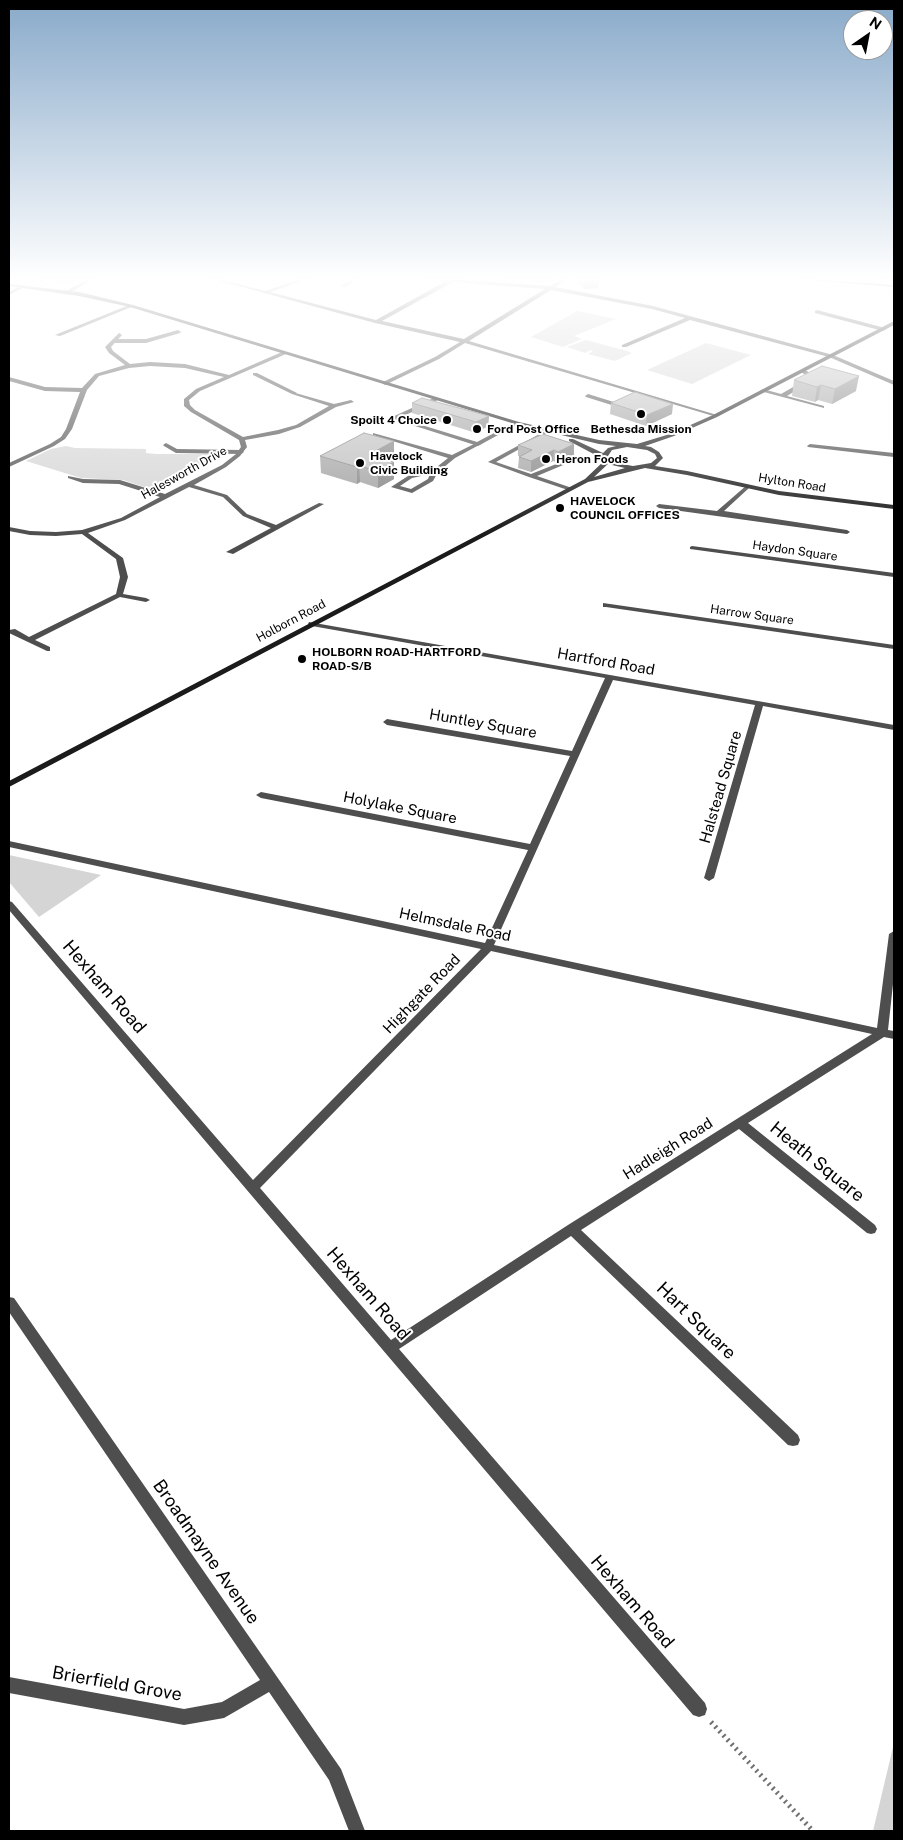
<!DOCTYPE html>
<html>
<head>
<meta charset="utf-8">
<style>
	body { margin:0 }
	#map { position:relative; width:903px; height:1840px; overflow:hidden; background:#fff; font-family:"Public Sans",sans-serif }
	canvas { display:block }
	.frame { position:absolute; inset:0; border:10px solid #000; pointer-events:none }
	.north { position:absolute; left:843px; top:10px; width:50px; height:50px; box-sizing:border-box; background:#fff; border:1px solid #999; border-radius:50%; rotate:33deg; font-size:14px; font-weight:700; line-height:20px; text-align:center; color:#000 }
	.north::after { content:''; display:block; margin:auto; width:18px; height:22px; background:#000; clip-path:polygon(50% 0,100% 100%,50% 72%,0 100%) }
</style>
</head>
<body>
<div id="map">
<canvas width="903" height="1840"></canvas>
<div class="frame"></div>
<div class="north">N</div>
</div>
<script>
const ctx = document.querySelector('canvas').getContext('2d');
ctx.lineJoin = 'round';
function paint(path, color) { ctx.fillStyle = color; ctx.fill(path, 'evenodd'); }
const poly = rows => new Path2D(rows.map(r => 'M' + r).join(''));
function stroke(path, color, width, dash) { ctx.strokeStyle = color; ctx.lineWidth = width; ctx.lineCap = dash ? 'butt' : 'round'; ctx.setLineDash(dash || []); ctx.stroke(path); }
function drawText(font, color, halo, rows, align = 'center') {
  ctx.font = font + ' "Public Sans",sans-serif'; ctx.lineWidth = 4; ctx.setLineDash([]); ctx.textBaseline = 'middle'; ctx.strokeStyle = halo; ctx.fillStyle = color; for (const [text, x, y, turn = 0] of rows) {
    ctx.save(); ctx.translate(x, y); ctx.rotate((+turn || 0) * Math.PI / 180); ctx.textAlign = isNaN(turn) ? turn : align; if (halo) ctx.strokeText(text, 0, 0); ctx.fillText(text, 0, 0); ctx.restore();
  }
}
const green = poly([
	[577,311,616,319,574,336,582,339,563,347,531,337],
	[586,340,627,351,632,353,615,361,588,354,593,351,591,350,585,353,567,347],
	[706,343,751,355,692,384,647,370],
	[66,446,75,448,146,449,146,453,156,454,222,454,222,456,193,468,189,474,162,488,155,486,150,489,123,480,81,478,26,461,51,449],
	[9,855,101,875,39,917,9,882],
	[894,1743,894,1831,873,1831]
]);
const pathFar1 = poly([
	[104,281,113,278]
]);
const path = poly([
	[711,1722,813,1831]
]);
const lane = poly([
	[90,278,95,278,69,293,64,292,90,278],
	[354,278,359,278,345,287,341,286,354,278],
	[885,278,894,279,894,282,885,279,885,278],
	[178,330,181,332,180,333,146,343,115,343,112,341,115,339,146,339,178,330],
	[801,370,805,370,812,374,813,380,787,396,824,406,824,408,760,391,763,389,781,394,807,379,807,376,801,372,801,370],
	[253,373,257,373,297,393,292,394,253,375,253,373],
	[588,394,617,403,622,401,625,403,618,407,586,397,585,396,588,394],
	[547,430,552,431,496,462,531,474,564,461,568,461,568,463,537,476,572,488,572,490,568,490,529,477,488,462,547,430],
	[373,433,452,455,476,443,481,444,455,458,438,472,433,481,412,493,391,487,408,476,433,470,448,458,373,435,373,433],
	[430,474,428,479,411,489,400,486,412,478,430,474],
	[166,443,177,449,241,450,244,452,241,454,176,453,164,446,163,445,166,443],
	[747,485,750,487,749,488,724,511,847,530,850,532,847,534,659,508,656,506,659,504,717,511,747,485]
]);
const street = poly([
	[209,278,216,278,265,291,304,278,310,278,270,292,376,320,446,281,424,279,422,278,452,279,550,286,564,278,569,278,555,287,653,306,833,355,894,381,894,385,829,357,690,320,626,347,622,347,622,345,685,318,652,309,551,290,469,341,717,415,717,417,465,343,439,359,385,385,382,383,383,382,435,357,460,342,375,323,209,278],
	[453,282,545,289,464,339,382,321,453,282],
	[22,285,26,286,9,295,9,292,22,285],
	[129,305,134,306,60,336,55,335,129,305],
	[817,310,885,328,886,329,883,331,815,313,815,311,817,310],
	[119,333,122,335,111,347,113,351,130,364,150,362,185,364,229,375,282,352,286,352,286,354,200,391,189,400,190,405,195,410,243,437,278,430,296,425,329,406,292,394,292,392,334,404,351,400,354,402,336,407,300,427,279,434,245,440,247,447,240,456,226,467,194,485,227,495,247,514,276,525,319,503,324,504,233,554,226,552,271,528,243,516,223,497,189,487,125,520,88,533,123,558,128,577,123,594,146,598,150,600,146,602,120,597,35,640,50,647,50,651,47,651,9,633,9,630,15,629,29,637,116,594,120,577,116,559,82,534,56,536,30,535,9,531,9,527,30,531,56,532,82,530,121,518,160,497,119,484,83,483,68,478,68,476,83,479,120,480,165,494,222,465,236,454,241,447,239,440,191,412,184,406,184,399,196,389,224,377,185,368,150,366,129,368,99,376,87,390,72,429,65,439,54,446,9,467,9,463,50,444,61,437,66,429,80,392,45,391,9,381,9,377,45,387,82,388,95,374,125,365,109,353,105,347,119,333],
	[436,397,439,399,438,400,399,418,477,442,515,422,520,423,478,446,390,418,436,397],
	[810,444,894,453,894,457,808,447,807,446,810,444],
	[692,546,894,573,894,577,690,549,690,547,692,546],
	[603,603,894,645,894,649,606,607,603,607,603,603],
	[309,622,894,725,894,730,763,706,714,878,709,881,704,878,755,705,613,680,494,945,877,1028,889,934,894,931,894,975,888,1030,894,1031,894,1039,884,1037,748,1123,875,1225,877,1229,875,1233,871,1234,867,1233,739,1129,581,1230,798,1435,800,1440,798,1445,793,1446,788,1445,571,1236,399,1349,705,1703,707,1709,705,1715,699,1717,693,1715,9,910,9,901,12,902,253,1180,481,949,9,847,9,841,485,943,528,850,261,798,256,795,261,792,530,844,570,756,387,725,383,722,387,719,572,751,605,678,312,626,308,624,309,622],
	[491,951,872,1034,568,1225,391,1340,260,1188,491,951],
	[9,1297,14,1298,341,1769,365,1831,349,1831,329,1780,269,1692,224,1718,184,1725,9,1693,9,1677,184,1709,222,1702,260,1680,9,1312,9,1297]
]);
const secondary = poly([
	[793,278,894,285,894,287,795,279,793,278],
	[9,284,79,292,133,305,519,422,599,440,637,444,670,434,713,415,894,321,894,325,717,417,674,436,645,446,651,447,659,452,663,458,655,466,687,471,779,491,894,505,894,509,779,495,687,475,645,468,588,482,9,787,9,781,585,479,605,460,569,441,569,439,573,439,603,453,608,448,616,446,599,444,515,424,130,307,79,296,9,286,9,284],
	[627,447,647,450,655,454,657,458,651,463,633,466,616,463,608,456,612,450,627,447],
	[609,463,612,465,625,468,594,477,609,463]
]);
const wall = poly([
	[28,278,78,278,70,283],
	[496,278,522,278,520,281,496,279],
	[527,278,547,278,544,283,527,281],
	[578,278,598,278,599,279,598,288,584,289,578,283],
	[794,380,856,391,832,404,818,400,815,402,792,396],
	[412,403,489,416,488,426,476,433,412,413],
	[611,403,672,414,646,426,610,414],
	[394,441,394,457,388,461,394,462,394,479,378,488,360,482,357,484,321,473,320,456],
	[574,444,574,455,558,463,553,461,531,472,518,468,519,457,519,456,518,456,518,445]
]);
const shadedWall = poly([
	[69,278,78,278,70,283],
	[544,278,547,278,544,283],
	[599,279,598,288,584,289,584,280],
	[859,376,856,391,832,404,835,389],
	[821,385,818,400,815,402,817,387],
	[673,404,672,414,646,426,647,415],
	[489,416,488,426,476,433,476,422],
	[394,441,394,457,382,464,394,462,394,479,378,488,378,471,372,453],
	[574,444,574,455,558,463,558,452],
	[554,450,553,461,531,472,531,461],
	[359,466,360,482,357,484,357,467]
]);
const building = poly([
	[582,278,598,278,599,279,584,280,582,278],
	[822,366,859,376,835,389,821,385,817,387,794,380,822,366],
	[635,392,673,404,647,415,611,403,635,392],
	[422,398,489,416,476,422,412,403,422,398],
	[364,433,394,441,372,453,382,456,379,458,394,462,378,471,359,466,357,467,320,456,364,433],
	[543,434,574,444,558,452,554,450,531,461,519,457,532,450,518,445,543,434]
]);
const markers = [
	[641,414,5,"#000"],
	[447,420,5,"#000"],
	[477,429,5,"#000"],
	[546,459,5,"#000"],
	[360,463,5,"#000"],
	[560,508,5,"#000"],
	[302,659,5,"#000"]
];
const farPoinames = [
	["Spoilt 4 Choice",437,420,"right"],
	["Ford Post Office",487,429],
	["Bethesda Mission",641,429,"center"],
	["Havelock",370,456],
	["Civic Building",370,470],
	["Heron Foods",556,459],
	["HAVELOCK",570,501],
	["COUNCIL OFFICES",570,515],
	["HOLBORN ROAD-HARTFORD",312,652],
	["ROAD-S/B",312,666]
];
const farStreetnames = [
	["Halesworth Drive",184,473,-29],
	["Hylton Road",792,483,9],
	["Haydon Square",795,551,8],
	["Harrow Square",752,615,8],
	["Holborn Road",291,621,-28]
];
const streetNames = [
	["Hartford Road",606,662,10],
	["Huntley Square",483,724,10],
	["Halstead Square",721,787,-74],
	["Holylake Square",400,808,11],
	["Helmsdale Road",455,925,12],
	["Highgate Road",422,994,-46],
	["Hadleigh Road",668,1149,-32]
];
const nearStreetnames = [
	["Hexham Road",104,987,49],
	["Heath Square",817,1162,39],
	["Hexham Road",368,1294,49],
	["Hart Square",696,1321,44],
	["Broadmayne Avenue",206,1552,55],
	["Hexham Road",632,1602,49],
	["Brierfield Grove",117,1684,10]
];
paint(green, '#d5d5d5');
stroke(pathFar1, '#707070', 2, [0.5, 1]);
stroke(path, '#707070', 5, [2, 4]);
paint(lane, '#4e4e4e');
paint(street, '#4e4e4e');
paint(secondary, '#1b1b1b');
paint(wall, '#a3a3a3');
paint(shadedWall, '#858585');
paint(building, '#bebebe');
stroke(building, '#858585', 1);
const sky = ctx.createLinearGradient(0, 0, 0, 535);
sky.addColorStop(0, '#89aaca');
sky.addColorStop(0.52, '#fff');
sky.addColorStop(1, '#ffffff00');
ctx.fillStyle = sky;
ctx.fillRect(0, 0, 903, 535);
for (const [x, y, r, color] of markers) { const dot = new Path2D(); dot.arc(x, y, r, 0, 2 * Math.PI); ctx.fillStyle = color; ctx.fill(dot); stroke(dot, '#fff', 2); }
drawText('bold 12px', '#000', '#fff', farPoinames, 'left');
drawText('12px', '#000', '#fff', farStreetnames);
drawText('15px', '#000', '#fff', streetNames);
drawText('18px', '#000', '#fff', nearStreetnames);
</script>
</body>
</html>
